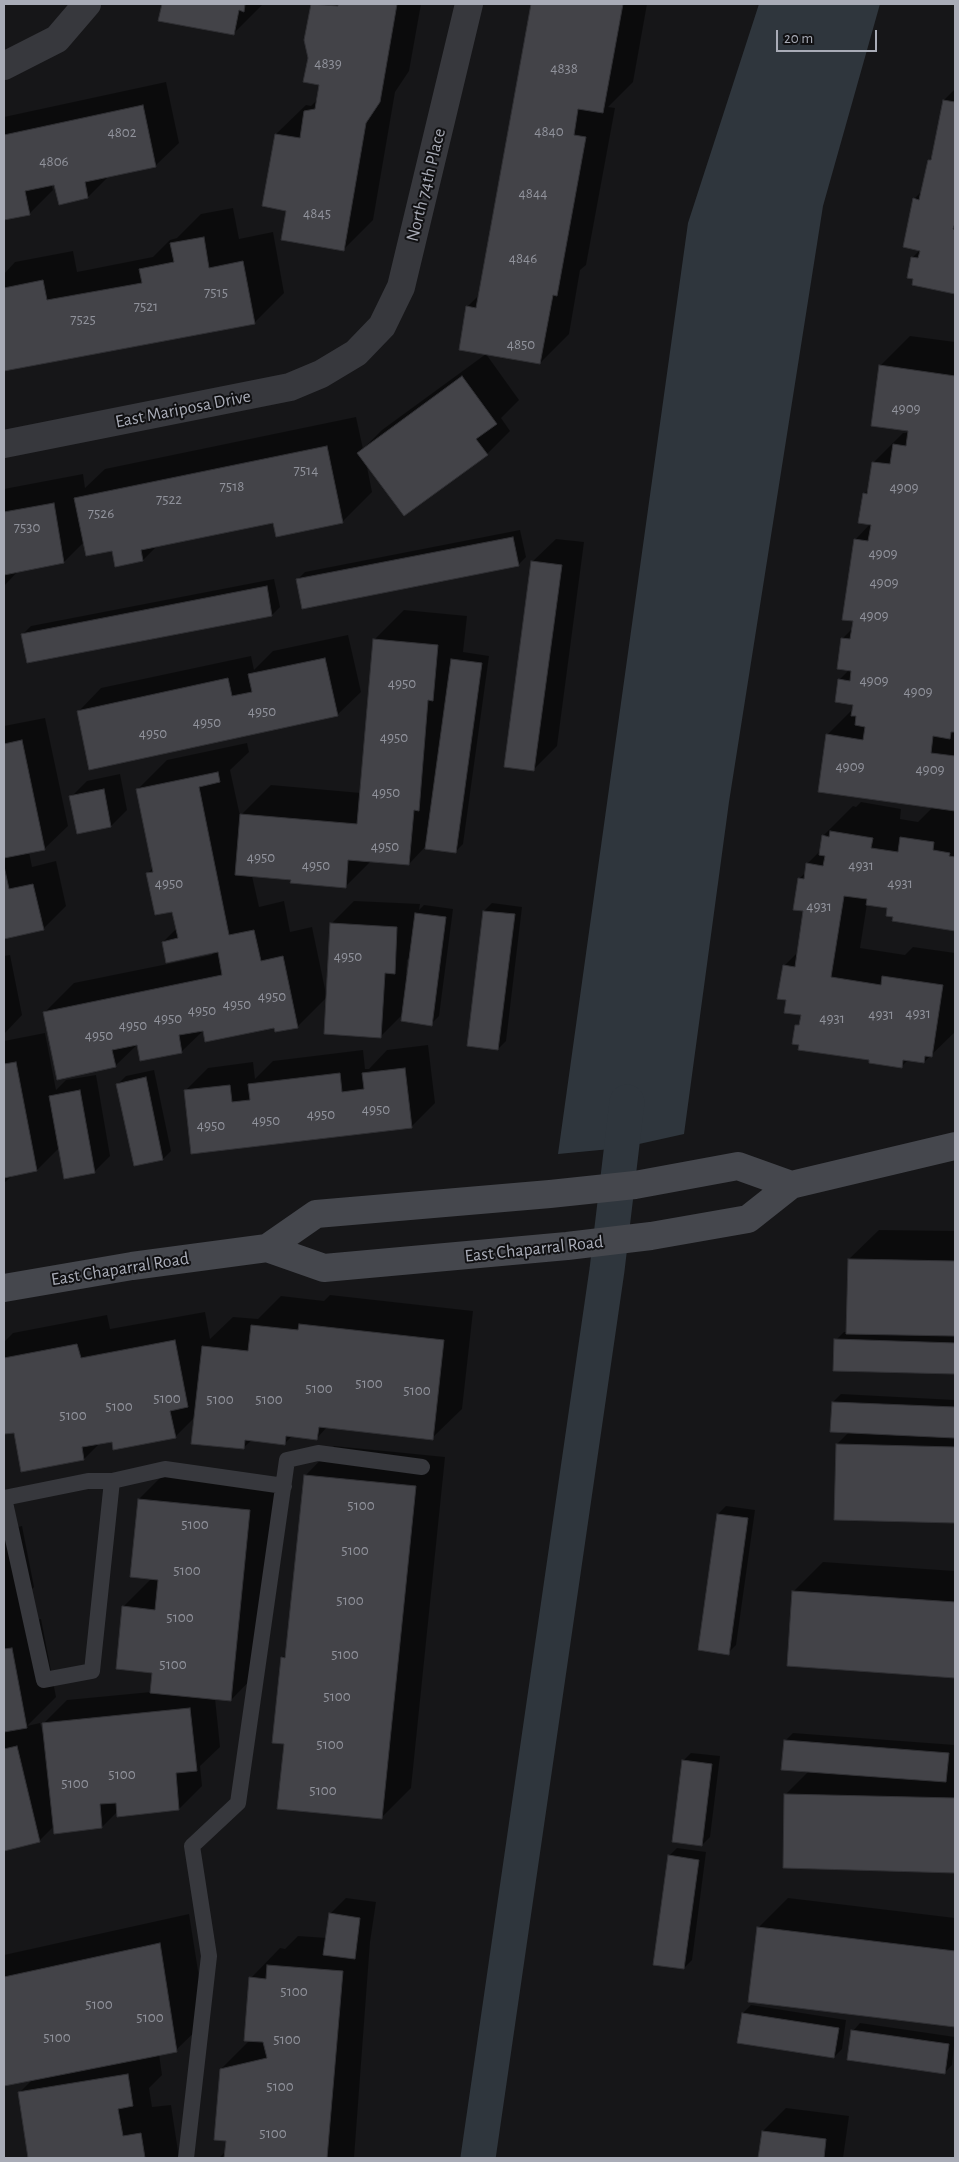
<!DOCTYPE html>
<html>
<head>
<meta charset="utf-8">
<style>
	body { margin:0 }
	#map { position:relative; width:959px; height:2162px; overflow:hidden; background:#161618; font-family:"Alegreya Sans",sans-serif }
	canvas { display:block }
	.frame { position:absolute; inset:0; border:5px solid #a9acb7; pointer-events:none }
	.scale { position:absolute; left:776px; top:30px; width:101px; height:22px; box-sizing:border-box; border:2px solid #a9acb7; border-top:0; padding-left:6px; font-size:15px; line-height:18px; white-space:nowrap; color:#a9acb7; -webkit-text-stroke:4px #111113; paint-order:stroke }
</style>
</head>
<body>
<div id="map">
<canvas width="959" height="2162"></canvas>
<div class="frame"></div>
<div class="scale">20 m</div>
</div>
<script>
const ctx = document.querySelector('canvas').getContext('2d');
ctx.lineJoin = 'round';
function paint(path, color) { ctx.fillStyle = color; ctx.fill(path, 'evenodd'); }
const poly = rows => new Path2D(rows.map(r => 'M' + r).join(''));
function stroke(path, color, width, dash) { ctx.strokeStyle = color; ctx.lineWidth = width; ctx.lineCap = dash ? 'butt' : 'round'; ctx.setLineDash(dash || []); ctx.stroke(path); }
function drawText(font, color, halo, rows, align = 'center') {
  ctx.font = font + ' "Alegreya Sans",sans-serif'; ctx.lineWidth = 4; ctx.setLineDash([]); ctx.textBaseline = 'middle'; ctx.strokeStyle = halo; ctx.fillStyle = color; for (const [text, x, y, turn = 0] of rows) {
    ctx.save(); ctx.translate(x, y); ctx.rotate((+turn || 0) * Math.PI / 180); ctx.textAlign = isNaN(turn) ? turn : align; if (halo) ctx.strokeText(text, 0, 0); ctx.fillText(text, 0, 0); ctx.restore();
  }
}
const water = poly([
	[759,4,880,4,823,206,729,802,684,1134,621,1148,558,1154,688,223]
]);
const shadow = poly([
	[163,4,263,4,233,34,160,20],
	[312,4,421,4,409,71,395,92,373,220,343,250,288,210,276,134,306,105,311,106,318,99,321,84,309,58,306,40],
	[532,4,647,4,633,82,608,107,615,108,586,265,580,270,569,334,540,363,467,307,479,295],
	[166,82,179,143,155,166,109,176,88,197,55,184,51,184,53,190,29,214,4,219,4,117],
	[955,89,955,292,914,284,912,258,920,250,914,199,923,190,929,160,933,156,944,100],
	[233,208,239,239,273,232,284,293,254,323,4,370,4,274,15,262,73,251,77,272,153,257,170,240,177,238,201,214],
	[910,336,955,342,955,929,895,916,888,907,867,904,860,948,905,955,913,947,955,953,955,1032,924,1062,909,1059,901,1067,800,1044,797,1026,801,1021,802,1014,787,999,784,966,798,952,805,910,799,879,806,872,807,864,821,850,823,836,853,806,856,807,861,802,901,809,900,819,918,822,933,807,827,735,854,708,854,704,839,680,849,670,843,638,853,628,855,540,871,523,864,494,870,488,873,463,903,433,906,433,910,430,880,366],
	[486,354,519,400,501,418,510,431,487,454,366,462,372,492,342,522,274,522,157,546,143,560,116,565,113,550,84,542,64,562,19,570,4,586,4,489,83,474,85,488,105,469,356,417,363,449,382,430],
	[520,530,526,557,518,565,297,580,305,572],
	[556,539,584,542,557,746,534,769,532,562],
	[274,579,280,607,272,615,28,661,23,634,31,626],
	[404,610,467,616,463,652,489,656,463,844,455,852,425,847,409,864,371,861,345,887,252,876,259,907,284,901,290,932,312,927,326,994,331,924,354,901,420,904,419,910,424,905,453,909,439,1016,431,1024,403,1014,381,1036,327,997,297,1027,204,1030,181,1052,138,1044,115,1066,44,1013,74,983,212,955,211,952,163,942,177,928,173,910,148,873,153,868,138,789,167,760,247,743,249,752,230,770,240,816,271,785,361,793,374,640],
	[411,956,408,974,406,974,407,960],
	[348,635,361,692,337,715,78,712,101,688,251,656,254,670,273,651],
	[45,718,68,826,44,849,29,852,32,867,56,861,66,906,43,929,4,938,4,726],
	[120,774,127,810,111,826,71,797,87,781],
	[492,903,522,907,506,1041,498,1049,484,911],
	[10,955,22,1015,4,1034,4,956],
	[45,1033,56,1090,66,1080,96,1075,110,1156,94,1172,60,1147,37,1170,12,1176,4,1183,4,1041],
	[428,1045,435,1103,412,1126,192,1152,185,1091,208,1068,253,1062,255,1079,273,1061,363,1050,365,1069,369,1069,387,1050],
	[154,1070,171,1151,163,1159,135,1165,118,1084,126,1076],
	[879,1230,955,1231,955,1373,835,1370,836,1340,844,1332,848,1332,849,1259],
	[330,1295,473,1311,462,1409,432,1438,328,1426,317,1438,292,1436,285,1443,252,1440,243,1448,195,1417,175,1437,100,1443,84,1459,15,1431,4,1433,4,1342,13,1333,107,1315,110,1329,205,1312,210,1339,233,1317,258,1319,281,1296,324,1301],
	[841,1394,955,1400,955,1522,835,1518,837,1444,849,1432,833,1402],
	[334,1446,445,1457,411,1788,381,1818,285,1743,282,1658,287,1653,305,1476],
	[168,1470,279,1481,260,1670,231,1700,215,1698,220,1747,200,1766,202,1786,179,1809,118,1811,102,1827,54,1826,39,1841,4,1849,4,1504,8,1529,22,1526,34,1587,21,1600,25,1622,41,1619,56,1697,27,1726,40,1723,43,1734,44,1733,43,1724,67,1700,151,1692,153,1671,123,1607,152,1578,139,1499],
	[726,1506,755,1510,736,1645,728,1653,700,1649,718,1514],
	[823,1562,955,1571,955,1677,788,1665,793,1592],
	[793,1733,955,1745,955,1871,784,1867,786,1794,809,1771,785,1741],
	[691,1753,720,1756,710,1837,702,1845,683,1761],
	[677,1848,706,1852,692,1960,684,1968,669,1856],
	[346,1898,376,1902,370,1942,354,2158,219,2158,226,2151,227,2140,221,2069,250,2040,251,1978,280,1948,285,1949,298,1936,327,1938,330,1914],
	[788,1898,955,1918,955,2026,749,2001,758,1928],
	[189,1914,206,2021,176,2050,159,2054,162,2075,149,2088,152,2107,171,2105,179,2158,30,2158,19,2093,33,2079,4,2085,4,1955],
	[751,2005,846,2020,842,2049,834,2057,743,2013],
	[860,2023,955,2037,952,2065,944,2073,853,2031],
	[786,2108,849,2116,843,2158,759,2158,763,2131]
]);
const canal = poly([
	[478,2158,607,1270,627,1102]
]);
const building = poly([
	[162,4,245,4,244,12,239,10,234,35,158,21,162,4],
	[311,4,338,6,338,4,397,4,380,102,366,123,344,251,281,240,286,211,262,206,275,134,300,138,304,111,315,109,319,85,303,82,308,58,304,40,311,4],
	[531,4,623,4,603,113,578,109,574,135,586,137,557,296,553,295,540,364,459,350,466,306,476,308,531,4],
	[943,100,955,102,955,223,953,229,955,230,955,294,912,285,913,279,907,278,911,257,918,258,920,251,903,247,913,198,919,200,928,160,931,160,943,100],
	[143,105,156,167,85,182,88,198,59,205,54,185,25,191,30,215,4,220,4,135,143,105],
	[204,237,209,268,243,261,255,324,4,371,4,288,43,280,47,300,142,283,139,269,174,262,170,243,204,237],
	[879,365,955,376,955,732,951,732,950,739,933,736,931,753,955,756,955,811,818,792,826,734,863,740,865,727,855,725,856,716,851,716,853,705,835,702,838,679,850,681,851,671,837,669,841,638,850,639,853,621,842,620,854,539,868,541,871,525,858,523,863,493,867,494,872,462,890,464,893,444,906,446,908,431,871,426,879,365],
	[462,376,497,424,476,439,488,455,404,516,357,453,462,376],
	[327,446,343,523,276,537,273,523,141,550,143,561,115,567,112,551,86,556,74,498,327,446],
	[54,503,64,563,4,575,4,512,54,503],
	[513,537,519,566,302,609,296,579,513,537],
	[531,561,562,565,534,771,504,767,531,561],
	[267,586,272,616,27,663,21,634,267,586],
	[373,639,438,645,433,701,428,700,419,811,414,810,409,865,348,860,346,888,290,883,291,880,235,875,240,814,357,824,373,639],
	[325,658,338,716,89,770,77,711,228,678,232,696,252,692,248,674,325,658],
	[451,659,482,663,456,853,425,849,451,659],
	[22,740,45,850,4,858,4,744,22,740],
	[218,772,220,782,199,787,229,935,254,930,261,961,283,956,298,1028,275,1032,274,1028,205,1042,203,1031,179,1035,182,1053,140,1061,137,1045,112,1050,116,1067,57,1080,43,1012,222,975,218,952,166,963,162,942,178,938,172,912,155,915,146,873,153,872,136,789,218,772],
	[104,789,111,827,77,834,69,796,104,789],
	[830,831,873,838,871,848,898,852,900,837,934,842,933,850,950,853,949,856,955,857,955,931,892,921,893,917,886,916,887,908,866,905,867,899,844,896,831,977,881,985,882,976,943,985,932,1057,925,1056,924,1063,903,1060,902,1068,869,1063,869,1060,798,1050,799,1045,792,1044,795,1025,799,1025,801,1015,784,1013,786,1000,777,999,783,965,795,967,803,911,793,910,798,878,804,879,806,863,823,866,825,856,819,855,822,835,829,837,830,831],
	[4,866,9,889,33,884,44,930,4,939,4,866],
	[483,911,515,914,498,1050,467,1046,483,911],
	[415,913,446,917,432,1026,401,1021,415,913],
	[330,923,397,927,395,974,385,973,381,1038,324,1034,330,923],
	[16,1062,37,1171,4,1178,4,1064,16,1062],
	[405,1068,412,1128,191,1154,184,1090,230,1085,232,1102,250,1100,248,1084,340,1073,342,1092,364,1089,362,1073,405,1068],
	[146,1077,163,1160,134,1166,116,1084,146,1077],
	[80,1090,95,1173,64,1179,49,1096,80,1090],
	[848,1259,955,1261,955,1336,846,1334,848,1259],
	[299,1324,444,1340,433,1440,319,1427,317,1440,286,1436,285,1445,245,1440,244,1449,191,1444,202,1346,248,1351,251,1325,298,1330,299,1324],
	[834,1339,955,1343,955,1374,833,1371,834,1339],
	[175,1340,188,1407,170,1411,176,1438,113,1450,112,1442,82,1447,84,1460,21,1472,14,1433,4,1434,4,1358,77,1344,81,1358,175,1340],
	[832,1402,955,1407,955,1438,830,1432,832,1402],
	[836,1444,955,1447,955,1523,834,1520,836,1444],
	[304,1475,416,1486,382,1819,277,1809,284,1744,272,1743,281,1657,285,1658,304,1475],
	[138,1499,250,1510,231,1701,150,1693,152,1673,116,1669,122,1606,155,1610,158,1580,130,1577,138,1499],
	[717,1514,748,1518,729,1655,698,1650,717,1514],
	[792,1591,955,1602,955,1678,787,1666,792,1591],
	[12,1648,27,1728,4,1732,4,1649,12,1648],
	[190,1708,197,1771,176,1773,179,1810,117,1817,116,1803,100,1804,102,1828,54,1834,42,1723,190,1708],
	[784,1740,949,1753,946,1782,781,1770,784,1740],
	[17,1746,40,1842,4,1851,4,1749,17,1746],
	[682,1760,712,1764,702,1846,672,1842,682,1760],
	[784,1794,955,1798,955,1873,783,1868,784,1794],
	[668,1855,699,1860,684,1969,653,1965,668,1855],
	[329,1913,360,1918,355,1959,323,1955,329,1913],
	[757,1927,955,1951,955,2027,748,2002,757,1927],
	[160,1943,177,2052,4,2086,4,1977,160,1943],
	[267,1965,343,1971,327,2158,224,2158,226,2141,214,2140,220,2069,267,2058,263,2042,244,2041,249,1977,266,1979,267,1965],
	[742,2013,839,2028,834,2058,737,2043,742,2013],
	[851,2030,949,2044,945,2074,847,2060,851,2030],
	[128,2074,133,2106,118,2109,123,2136,141,2133,145,2158,28,2158,18,2092,128,2074],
	[762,2131,826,2139,824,2158,758,2158,762,2131]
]);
const service = poly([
	[4,1498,44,1680,92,1671,112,1481],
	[4,1498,88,1481,112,1481,165,1469,284,1486],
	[186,2158,209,1956,192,1846,238,1803,287,1460,318,1453,422,1467]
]);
const minor = poly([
	[4,66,57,39,87,4],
	[4,444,290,387,321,374,356,353,382,326,401,287,469,4]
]);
const secondary = poly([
	[267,1248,316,1214,550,1194,635,1185,738,1166,791,1185],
	[4,1288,132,1266,267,1248,324,1268,567,1246,651,1236,748,1219,791,1185,955,1146]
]);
const numberNames = [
	["4839",328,63],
	["4838",564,68],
	["4840",549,131],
	["4802",122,132],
	["4806",54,161],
	["4844",533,193],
	["4845",317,213],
	["4846",523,258],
	["7515",216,292],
	["7521",146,306],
	["7525",83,319],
	["4850",521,344],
	["4909",906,408],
	["7514",306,470],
	["7518",232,486],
	["4909",904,487],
	["7522",169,499],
	["7526",101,513],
	["7530",27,527],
	["4909",883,553],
	["4909",884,582],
	["4909",874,615],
	["4909",874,680],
	["4950",402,683],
	["4909",918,691],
	["4950",262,711],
	["4950",207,722],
	["4950",153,733],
	["4950",394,737],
	["4909",850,766],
	["4909",930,769],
	["4950",386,792],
	["4950",385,846],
	["4950",261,857],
	["4950",316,865],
	["4931",861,865],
	["4950",169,883],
	["4931",900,883],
	["4931",819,906],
	["4950",348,956],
	["4950",272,996],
	["4950",237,1004],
	["4950",202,1010],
	["4931",918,1013],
	["4931",881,1014],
	["4950",168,1018],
	["4931",832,1018],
	["4950",133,1025],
	["4950",99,1035],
	["4950",376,1109],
	["4950",321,1114],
	["4950",266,1120],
	["4950",211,1125],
	["5100",369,1383],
	["5100",319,1388],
	["5100",417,1390],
	["5100",167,1398],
	["5100",220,1399],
	["5100",269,1399],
	["5100",119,1406],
	["5100",73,1415],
	["5100",361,1505],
	["5100",195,1524],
	["5100",355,1550],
	["5100",187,1570],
	["5100",350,1600],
	["5100",180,1617],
	["5100",345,1654],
	["5100",173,1664],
	["5100",337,1696],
	["5100",330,1744],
	["5100",122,1774],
	["5100",75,1783],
	["5100",323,1790],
	["5100",294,1991],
	["5100",99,2004],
	["5100",150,2017],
	["5100",57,2037],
	["5100",287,2039],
	["5100",280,2086],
	["5100",273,2133]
];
const streetNames = [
	["North 74th Place",426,185,-76],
	["East Mariposa Drive",183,409,-11],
	["East Chaparral Road",534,1249,-6],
	["East Chaparral Road",120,1269,-9]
];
paint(water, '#2f363d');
paint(shadow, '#0007');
stroke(canal, '#2f363d', 35);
paint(building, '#434348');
stroke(building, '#303034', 1);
stroke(service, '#37383d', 16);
stroke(minor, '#37383d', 28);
stroke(secondary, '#45474d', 28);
drawText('15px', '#90929b', null, numberNames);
drawText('18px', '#a9acb7', '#111113', streetNames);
</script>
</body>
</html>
